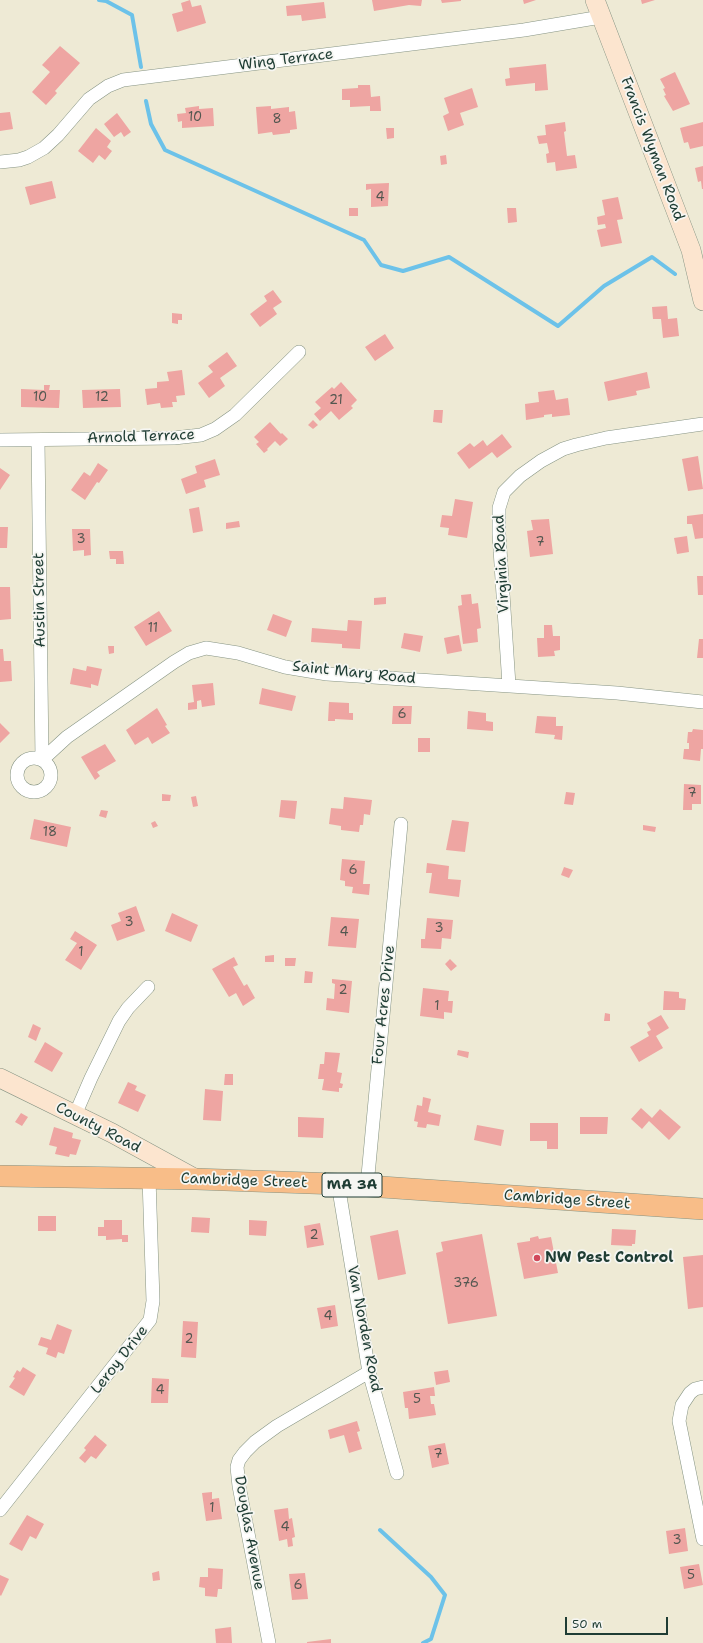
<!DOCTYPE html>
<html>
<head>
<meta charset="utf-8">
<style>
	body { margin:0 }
	#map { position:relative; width:703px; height:1643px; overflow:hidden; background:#eeead5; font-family:"Shantell Sans",sans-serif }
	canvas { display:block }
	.scale { position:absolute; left:565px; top:1617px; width:103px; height:18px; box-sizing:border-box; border:2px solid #1f3d34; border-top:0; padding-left:5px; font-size:12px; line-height:14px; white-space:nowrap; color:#1f3d34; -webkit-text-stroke:3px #f6f6f2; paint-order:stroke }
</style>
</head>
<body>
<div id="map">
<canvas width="703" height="1643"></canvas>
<div class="scale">50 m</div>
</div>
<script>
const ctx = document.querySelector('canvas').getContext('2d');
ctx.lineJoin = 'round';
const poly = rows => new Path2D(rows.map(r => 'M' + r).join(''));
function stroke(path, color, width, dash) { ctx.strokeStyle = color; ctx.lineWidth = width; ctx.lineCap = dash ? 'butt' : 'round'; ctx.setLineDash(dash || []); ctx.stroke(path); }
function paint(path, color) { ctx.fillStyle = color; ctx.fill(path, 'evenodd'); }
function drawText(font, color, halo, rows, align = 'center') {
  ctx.font = font + ' "Shantell Sans",sans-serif'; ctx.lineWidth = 3.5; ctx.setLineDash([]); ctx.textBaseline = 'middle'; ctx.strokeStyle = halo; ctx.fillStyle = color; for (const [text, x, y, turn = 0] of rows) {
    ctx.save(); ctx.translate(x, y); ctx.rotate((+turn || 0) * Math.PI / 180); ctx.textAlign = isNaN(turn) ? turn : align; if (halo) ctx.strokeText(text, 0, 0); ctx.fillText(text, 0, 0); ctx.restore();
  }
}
const stream = poly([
	[99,0,106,1,132,15,141,67],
	[146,101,151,124,165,150,364,240,381,265,403,271,449,257,558,326,604,286,652,257,675,274],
	[380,1530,431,1577,445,1595,431,1639,423,1643]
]);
const building = poly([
	[190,0,192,7,201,5,206,23,177,32,172,14,183,11,181,3],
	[372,0,422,0,421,6,409,5,374,11],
	[441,0,461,0,461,1,442,3],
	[523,0,536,0,524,4],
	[641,0,655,0,642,4],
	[324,2,326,18,302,21,301,15,287,16,286,6],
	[60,46,80,63,55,91,57,93,46,105,32,92,50,72,42,65],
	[546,64,548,90,535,91,535,83,506,86,505,79,510,78,509,68],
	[675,72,690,104,673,111,664,96,666,95,663,89,665,88,660,79],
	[358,85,370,85,371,97,380,96,381,111,370,111,370,106,350,107,350,100,342,100,342,89,358,88],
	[472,88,478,107,460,113,464,125,448,131,443,116,449,113,444,98],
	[199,106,199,109,213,108,214,126,182,128,182,121,178,122,177,114,186,113,185,108],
	[271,106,271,109,289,107,289,112,295,111,297,129,290,130,290,133,273,135,272,132,258,134,256,107],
	[10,112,13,129,0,131,0,113],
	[117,113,131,132,124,137,121,132,114,137,104,124],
	[565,122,566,131,564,132,567,156,575,155,577,168,556,171,555,162,547,163,546,154,549,153,547,143,539,144,537,136,546,135,545,125],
	[703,122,703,146,690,149,688,142,684,143,680,128],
	[96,128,111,141,107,147,112,151,105,160,99,155,93,163,78,151],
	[386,128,394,128,394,138,387,139],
	[446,155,447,164,441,165,440,156],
	[703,166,703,189,702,189,701,181,698,182,695,168],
	[52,181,56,198,30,205,25,187],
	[389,183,388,206,371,207,371,189,366,190,366,184],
	[618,197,623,219,617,220,622,243,601,247,597,230,606,228,605,224,598,225,597,217,605,215,602,200],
	[349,208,358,208,358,216,349,216],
	[507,208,516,208,517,222,508,223],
	[273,290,282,302,273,308,277,314,260,327,250,314,267,301,264,296],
	[667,306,668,319,677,318,679,336,663,338,661,319,653,319,652,307],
	[172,313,182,314,182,320,178,320,178,324,172,323],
	[385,334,394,348,375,361,365,347],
	[227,352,237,366,220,378,225,386,209,398,198,383,213,372,208,366],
	[182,370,185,395,176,396,177,402,172,402,173,407,161,408,160,403,147,405,145,389,157,388,157,382,169,381,167,372],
	[647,372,650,388,636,391,637,395,608,401,604,382],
	[341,382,357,400,351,406,353,408,339,420,331,411,320,421,314,414,321,408,315,402,332,387,334,389],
	[44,385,50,385,49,390,60,390,59,408,21,407,21,389,44,390],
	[120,389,121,407,83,408,82,390],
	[554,390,556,400,568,398,570,415,552,417,552,414,544,415,544,417,526,420,525,404,539,402,538,392],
	[434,410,443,410,442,423,433,422],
	[313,420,318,425,313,429,308,425],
	[270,422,281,434,282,433,288,439,280,446,275,441,267,449,268,450,264,453,256,444,259,442,254,437],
	[502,434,512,447,497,458,492,452,469,469,457,453,470,443,474,447,483,440,487,446],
	[698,456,703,489,688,491,682,459],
	[215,459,220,475,204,480,206,487,186,494,181,479,197,473,195,466],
	[98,463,108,470,99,483,97,482,85,500,71,490,84,472,90,476],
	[0,468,10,475,0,490],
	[455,499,473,502,467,538,448,535,449,528,440,527,442,515,452,516],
	[199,507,203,531,193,533,189,509],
	[703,514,703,538,695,539,692,524,687,524,687,516],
	[549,519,553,554,530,557,527,531,533,530,531,520],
	[239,521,240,527,226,529,226,523],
	[0,527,8,527,7,548,0,548],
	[72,529,90,529,91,555,84,556,84,550,73,551],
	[687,536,689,552,677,554,674,538],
	[109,551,123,551,124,564,116,564,116,559,110,559],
	[697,576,703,576,703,595,698,595],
	[0,587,10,587,11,619,0,620],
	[471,594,472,604,478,603,481,628,477,629,478,642,463,644,458,606,462,605,461,595],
	[386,597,386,604,374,605,374,598],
	[159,611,172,631,146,646,134,627],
	[273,614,292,621,286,637,267,630],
	[348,620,362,621,360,649,342,648,342,644,311,642,312,628,347,631],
	[544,625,552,625,553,636,560,636,560,650,554,651,555,656,538,657,537,638,544,638],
	[404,633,423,636,420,652,401,648],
	[459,635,462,651,447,654,444,638],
	[699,639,703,639,703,658,697,658],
	[108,646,114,646,114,653,109,654],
	[0,649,3,649,4,661,11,661,12,681,0,682],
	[87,666,102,669,98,686,91,684,91,688,70,684,73,668,86,671],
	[213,683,215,705,202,707,201,700,197,701,197,709,188,710,188,703,194,702,192,685],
	[262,688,296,696,292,711,259,704],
	[329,702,349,703,349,713,353,713,353,720,335,719,335,721,328,721],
	[393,706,412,706,411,724,392,724],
	[157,708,167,725,165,726,170,733,152,744,148,737,135,745,126,730],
	[468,711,486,713,486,721,493,722,493,731,467,729],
	[537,716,556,717,556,726,563,726,562,740,554,739,555,735,535,733],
	[0,723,10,733,0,743],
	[693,729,703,730,703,749,701,749,700,761,683,759,684,749,689,749,689,743,687,743,688,732,692,732],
	[418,738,430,738,430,752,418,752],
	[105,744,116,761,97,772,100,776,95,780,81,757],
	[684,784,701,785,701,804,692,804,692,810,683,810],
	[566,792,575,793,573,805,564,804],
	[162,794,171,795,170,801,162,801],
	[196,796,198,806,193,807,191,797],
	[344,797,372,800,370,815,364,814,363,825,360,825,359,832,341,830,341,826,329,824,331,808,343,809],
	[281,800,297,801,295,819,279,817],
	[101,810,108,811,106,818,99,816],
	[34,819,71,827,67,847,30,839],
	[452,820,469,822,465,852,446,850],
	[155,821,158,826,153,828,151,823],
	[643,825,656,827,655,832,643,830],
	[342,859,365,861,363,884,370,884,369,895,352,893,353,887,345,886,345,881,340,880],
	[427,863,449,866,448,879,461,880,459,897,429,893,432,873,426,873],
	[564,867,573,870,569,878,561,875],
	[136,906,145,931,117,941,111,925,121,921,118,913],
	[172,913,198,925,191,942,165,931],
	[331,917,359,919,356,948,328,946],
	[427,918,453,920,451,939,442,938,441,949,421,948,421,939,425,939],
	[75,931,97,945,81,970,65,960,77,943,70,939],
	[274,955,274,962,265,962,265,956],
	[234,957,238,965,233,967,244,986,247,984,255,998,243,1006,236,993,229,997,212,969],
	[285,958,296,958,295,966,285,966],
	[450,959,457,966,451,971,445,964],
	[305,971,313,972,312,983,304,983],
	[332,979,352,981,349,1013,326,1010,327,998,334,999,335,984,332,983],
	[423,988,449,991,448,1001,453,1001,452,1013,444,1012,444,1019,420,1016],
	[664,991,679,992,679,998,686,999,685,1010,663,1010],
	[605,1013,610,1014,610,1021,604,1021],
	[661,1015,669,1028,656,1036,663,1048,639,1062,630,1047,649,1036,647,1032,651,1030,647,1023],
	[33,1024,41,1028,36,1041,28,1037],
	[45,1042,63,1053,52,1072,34,1062],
	[458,1050,469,1052,468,1058,457,1055],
	[325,1052,340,1053,337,1072,342,1073,340,1083,343,1084,342,1088,339,1088,339,1092,322,1090,324,1079,318,1079,320,1064,324,1064],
	[225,1074,233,1074,233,1085,224,1085],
	[128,1082,137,1086,135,1090,146,1095,138,1112,118,1103],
	[205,1089,223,1091,221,1121,203,1120],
	[423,1097,431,1099,428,1112,441,1115,439,1126,427,1124,426,1128,417,1127,418,1122,414,1121,417,1105,422,1106],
	[641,1108,652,1118,660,1109,681,1127,669,1140,649,1121,642,1129,631,1119],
	[21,1113,28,1117,22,1126,15,1122],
	[298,1117,324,1118,323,1138,298,1137],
	[580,1117,608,1117,607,1134,580,1134],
	[530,1123,558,1123,558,1149,547,1149,547,1141,530,1141],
	[477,1125,504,1130,501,1146,474,1140],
	[54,1127,73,1133,72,1138,81,1140,76,1155,70,1154,69,1157,55,1154,57,1147,49,1145],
	[38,1216,56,1216,56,1231,38,1231],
	[192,1217,210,1218,209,1233,191,1232],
	[104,1220,122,1220,122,1235,128,1235,128,1242,122,1242,122,1239,106,1240,106,1236,98,1236,98,1227,104,1227],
	[249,1220,267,1221,266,1236,249,1235],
	[320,1223,324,1245,307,1248,304,1226],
	[612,1229,636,1230,635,1244,632,1244,632,1246,611,1245],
	[398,1230,406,1274,378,1280,370,1236],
	[482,1234,497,1316,448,1324,436,1253,443,1251,441,1242],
	[538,1236,539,1239,551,1237,558,1273,524,1279,517,1243,530,1241,530,1238],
	[703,1255,703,1307,688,1309,683,1257],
	[335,1305,338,1326,321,1329,317,1308],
	[183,1321,198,1322,196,1358,181,1357],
	[57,1324,72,1330,64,1354,58,1352,56,1358,46,1354,48,1348,38,1345,41,1337,51,1340],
	[23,1367,36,1375,24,1396,9,1387,15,1378,13,1377,17,1370,20,1372],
	[448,1370,450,1382,436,1385,434,1372],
	[152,1378,169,1379,168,1403,151,1403],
	[434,1387,435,1396,430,1396,431,1404,434,1404,436,1415,409,1419,408,1408,405,1408,403,1392],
	[357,1421,360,1431,357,1432,362,1449,349,1453,344,1435,330,1439,328,1430],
	[95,1435,107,1445,96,1459,91,1456,85,1463,79,1458,86,1450,84,1448],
	[445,1443,449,1464,432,1468,428,1446],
	[212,1492,212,1499,219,1498,222,1519,206,1521,202,1493],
	[288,1508,289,1519,292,1518,295,1537,292,1538,293,1546,288,1547,287,1539,279,1541,274,1510],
	[27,1515,44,1524,36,1539,30,1536,22,1551,9,1544],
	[685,1528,688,1551,669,1554,666,1531],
	[699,1564,703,1585,684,1589,680,1567],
	[208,1568,223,1569,222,1589,218,1589,217,1597,205,1596,205,1588,199,1587,200,1577,208,1577],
	[159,1571,160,1580,153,1581,152,1573],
	[305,1573,308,1599,292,1600,289,1574],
	[0,1575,9,1579,1,1596,0,1595],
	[231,1627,232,1643,216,1643,215,1629],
	[331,1639,331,1643,307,1643,307,1642]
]);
const street = poly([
	[0,162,19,160,28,157,44,148,58,135,89,99,108,86,123,80,524,30,601,17],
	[0,440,174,438,201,435,215,429,235,415,299,352],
	[38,440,42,760],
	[509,685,499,534,499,508,504,492,520,476,541,461,563,449,576,445,606,438,703,424],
	'17 775a17 17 0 1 1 34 0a17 17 0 1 1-34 0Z',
	[42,760,67,737,174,662,189,653,206,648,238,653,285,667,327,674,617,693,703,702],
	[75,1115,91,1078,119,1021,128,1008,148,987],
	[338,1184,369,1372,397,1473],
	[367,1186,401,824],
	[703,1387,695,1389,690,1393,682,1405,679,1421,703,1539],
	[0,1510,150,1320,153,1301,149,1178],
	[269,1643,239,1486,237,1467,239,1460,245,1452,255,1442,277,1426,369,1372]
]);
const secondary = poly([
	[595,0,691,250,703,301],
	[0,1078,112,1133,196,1179]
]);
const primary = poly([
	[0,1176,196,1179,338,1184,703,1209]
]);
const markers = [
	[537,1258,4,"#d1495b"]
];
const numberNames = [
	["10",195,118],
	["8",277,120],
	["4",380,198],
	["10",40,398],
	["12",102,398],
	["21",336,401],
	["3",81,540],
	["7",540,543],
	["11",153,629],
	["6",402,715],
	["7",692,794],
	["18",50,833],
	["6",353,871],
	["3",129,923],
	["3",439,929],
	["4",344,933],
	["1",81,953],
	["2",343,991],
	["1",437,1007],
	["2",314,1236],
	["376",466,1284],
	["4",328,1317],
	["2",189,1340],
	["4",160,1391],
	["5",417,1400],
	["7",438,1455],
	["1",212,1509],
	["4",285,1528],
	["3",677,1541],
	["5",691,1576],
	["6",298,1586]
];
const shields = [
	[352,1185,60]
];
const shieldNames = [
	["MA 3A",352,1185]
];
const streetNames = [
	["Wing Terrace",286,60,-7],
	["Francis Wyman Road",652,149,69],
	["Arnold Terrace",141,437,-2],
	["Virginia Road",502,564,-93],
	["Austin Street",40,600,-91],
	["Saint Mary Road",354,673,6],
	["Four Acres Drive",384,1005,-84],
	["County Road",98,1128,27],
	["Cambridge Street",244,1181,2],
	["Cambridge Street",567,1200,4],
	["Van Norden Road",364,1329,79],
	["Leroy Drive",120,1360,-52],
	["Douglas Avenue",249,1533,80]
];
const poiNames = [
	["NW Pest Control",545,1258]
];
stroke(stream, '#6cc2e9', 4);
paint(building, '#eea5a2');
stroke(street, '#869484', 14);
stroke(secondary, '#869484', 20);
stroke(primary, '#869484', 22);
stroke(street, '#fff', 13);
stroke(secondary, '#fce5cf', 19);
stroke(primary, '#f8bd88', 21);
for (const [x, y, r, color] of markers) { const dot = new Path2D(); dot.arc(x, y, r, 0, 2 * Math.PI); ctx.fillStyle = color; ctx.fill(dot); stroke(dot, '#f6f6f2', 1.5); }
drawText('13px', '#535750', null, numberNames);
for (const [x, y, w] of shields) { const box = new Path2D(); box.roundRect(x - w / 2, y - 12, w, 24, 3); ctx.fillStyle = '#f6f6f2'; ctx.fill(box); stroke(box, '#1f3d34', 1); }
drawText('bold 14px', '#1f3d34', null, shieldNames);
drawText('15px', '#1f3d34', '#f6f6f2', streetNames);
drawText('bold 15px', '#1f3d34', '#f6f6f2', poiNames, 'left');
</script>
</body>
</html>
